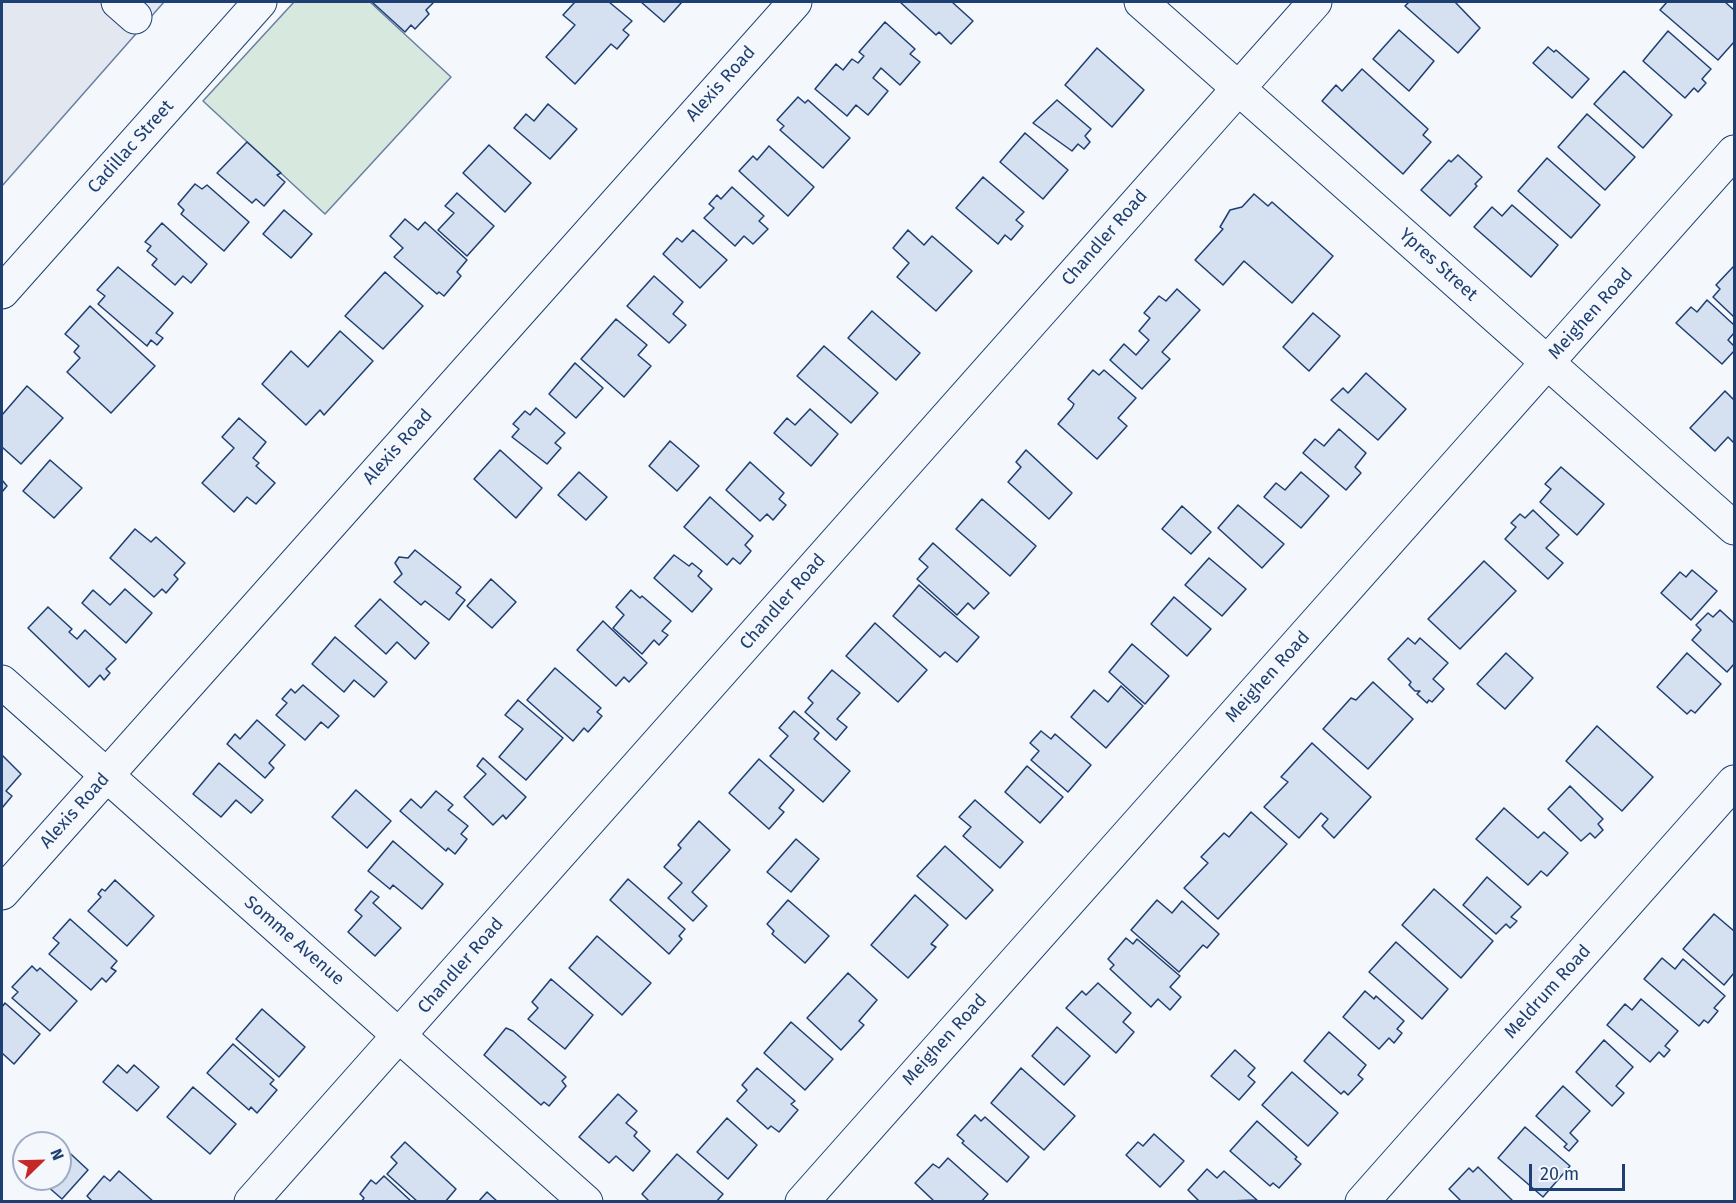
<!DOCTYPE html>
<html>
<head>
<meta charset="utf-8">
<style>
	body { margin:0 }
	#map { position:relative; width:1736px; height:1203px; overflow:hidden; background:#f4f7fb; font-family:"Fira Sans",sans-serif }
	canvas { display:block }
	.frame { position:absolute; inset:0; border:3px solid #1d3f73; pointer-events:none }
	.north { position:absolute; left:12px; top:1131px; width:60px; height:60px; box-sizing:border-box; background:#f4f7fb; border:2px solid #9eadc5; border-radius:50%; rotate:67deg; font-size:16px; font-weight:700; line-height:24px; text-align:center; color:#1d3f73 }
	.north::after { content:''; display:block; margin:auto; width:21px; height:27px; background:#c62828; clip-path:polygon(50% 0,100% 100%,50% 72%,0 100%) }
	.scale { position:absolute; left:1529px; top:1164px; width:96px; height:27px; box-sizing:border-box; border:3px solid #1d3f73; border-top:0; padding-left:8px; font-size:18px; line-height:21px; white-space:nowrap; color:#1d3f73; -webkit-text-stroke:4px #f4f7fb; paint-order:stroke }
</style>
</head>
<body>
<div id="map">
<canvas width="1736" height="1203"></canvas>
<div class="frame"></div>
<div class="north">N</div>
<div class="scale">20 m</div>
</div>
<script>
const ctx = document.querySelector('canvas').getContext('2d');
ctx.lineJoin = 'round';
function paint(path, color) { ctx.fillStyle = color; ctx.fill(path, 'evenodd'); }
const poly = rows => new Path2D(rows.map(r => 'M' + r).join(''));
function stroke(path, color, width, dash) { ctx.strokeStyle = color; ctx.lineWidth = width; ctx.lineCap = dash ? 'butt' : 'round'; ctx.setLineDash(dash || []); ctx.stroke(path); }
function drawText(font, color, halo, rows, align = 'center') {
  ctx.font = font + ' "Fira Sans",sans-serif'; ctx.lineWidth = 4.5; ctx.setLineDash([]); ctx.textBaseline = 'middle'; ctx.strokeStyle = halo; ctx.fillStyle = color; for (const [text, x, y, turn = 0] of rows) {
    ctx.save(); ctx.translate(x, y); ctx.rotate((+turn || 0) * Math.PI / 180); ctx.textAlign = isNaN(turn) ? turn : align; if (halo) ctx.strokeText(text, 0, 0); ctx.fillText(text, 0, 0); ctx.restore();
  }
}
const green = poly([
	[294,2,370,2,451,77,325,214,203,101,294,2]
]);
const parking = poly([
	[2,2,164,2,2,186,2,2]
]);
const building = poly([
	[372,2,434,2,426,10,429,14,415,29,411,25,405,32,372,2],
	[575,2,609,2,632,21,623,30,629,35,617,49,611,44,575,84,546,57,575,25,563,15,575,2],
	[641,2,682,2,664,22,641,2],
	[900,2,952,2,973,21,951,44,939,32,936,35,900,2],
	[1409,2,1455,2,1480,28,1458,53,1405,6,1409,2],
	[1667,2,1725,2,1734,10,1734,42,1718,60,1660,10,1667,2],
	[885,22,915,49,910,54,920,62,900,85,881,68,873,78,888,91,868,115,856,105,847,116,815,89,836,64,843,70,852,59,858,63,864,56,859,52,885,22],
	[1399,30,1434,61,1409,91,1373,59,1399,30],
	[1668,31,1711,69,1702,79,1706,83,1698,92,1694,88,1685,98,1643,61,1668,31],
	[1548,47,1554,52,1556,50,1589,79,1572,98,1533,63,1548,47],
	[1097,48,1144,90,1112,127,1065,85,1097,48],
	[1362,69,1428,129,1423,135,1431,142,1403,174,1322,101,1336,85,1342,91,1362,69],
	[1624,71,1672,115,1643,148,1594,104,1624,71],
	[798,97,805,103,808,100,850,138,823,168,780,130,784,126,777,120,798,97],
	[1057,100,1091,129,1085,136,1090,142,1084,149,1078,144,1072,151,1033,123,1057,100],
	[548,104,577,129,550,159,514,128,526,114,534,121,548,104],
	[1587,114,1635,157,1605,190,1558,147,1587,114],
	[1025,133,1068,170,1043,199,1000,162,1025,133],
	[247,142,281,173,277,175,285,182,264,206,256,199,252,203,217,173,247,142],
	[489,145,531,183,505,212,463,173,489,145],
	[769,146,814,187,788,216,739,171,753,156,757,160,769,146],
	[1458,155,1482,177,1475,184,1477,186,1450,216,1421,190,1449,160,1451,162,1458,155],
	[1547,158,1600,205,1571,238,1518,191,1547,158],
	[983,177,1024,212,1016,220,1023,226,1011,240,1005,235,998,244,956,208,983,177],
	[195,184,202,189,207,185,249,222,224,251,181,214,184,210,178,204,195,184],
	[732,187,764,216,759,221,768,229,753,244,744,236,735,246,704,218,714,208,709,204,717,195,721,199,732,187],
	[457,193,494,226,467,256,438,230,454,213,445,206,457,193],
	[1254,194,1268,206,1272,202,1333,256,1292,303,1244,261,1223,285,1195,260,1223,229,1220,227,1230,210,1242,207,1254,194],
	[1512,205,1558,245,1531,277,1474,227,1492,207,1502,216,1512,205],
	[284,210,312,234,291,258,263,234,284,210],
	[405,219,418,230,425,222,467,260,457,272,461,276,444,296,439,292,437,294,394,257,403,248,390,236,405,219],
	[162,223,207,264,191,283,183,276,175,285,152,265,157,259,147,251,151,246,145,242,162,223],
	[693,230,727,260,700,288,663,254,677,238,682,242,693,230],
	[908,230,924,245,932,236,972,271,936,311,897,277,909,263,893,248,908,230],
	[118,267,173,313,156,333,163,338,157,345,151,340,147,346,98,304,105,296,97,290,118,267],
	[1733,267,1734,268,1734,317,1713,297,1720,289,1716,285,1733,267],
	[385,272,423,306,383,349,345,316,385,272],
	[654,276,683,302,673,314,686,325,669,343,627,306,654,276],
	[1177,289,1200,310,1162,352,1170,359,1142,389,1110,360,1124,344,1136,355,1149,340,1139,331,1150,318,1144,313,1159,296,1166,301,1177,289],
	[1707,300,1734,325,1734,333,1728,340,1734,346,1734,351,1722,364,1676,323,1691,307,1697,312,1707,300],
	[90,306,155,366,111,413,67,372,80,358,74,352,79,346,65,334,90,306],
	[872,311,920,353,896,380,848,338,872,311],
	[1313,313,1340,336,1309,371,1283,347,1313,313],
	[616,319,647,345,638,355,651,366,624,397,581,359,616,319],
	[340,331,373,361,324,415,320,410,306,425,262,384,291,351,308,367,340,331],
	[824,346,878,393,851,423,797,376,824,346],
	[575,363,603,388,576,418,549,394,575,363],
	[1093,370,1099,375,1104,370,1136,398,1118,418,1127,426,1097,459,1058,424,1072,408,1074,404,1068,399,1093,370],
	[1366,373,1406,409,1378,440,1331,400,1343,388,1348,393,1366,373],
	[27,386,63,418,21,464,2,447,2,415,27,386],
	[1725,391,1734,400,1734,443,1728,437,1715,451,1690,428,1725,391],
	[536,408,565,433,555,443,561,448,547,464,512,437,519,429,513,424,525,411,530,415,536,408],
	[810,409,838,434,811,466,774,433,787,418,795,425,810,409],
	[239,418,266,442,253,458,259,463,256,466,275,483,256,504,247,497,234,512,202,483,234,448,222,437,239,418],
	[1339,429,1366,453,1355,467,1361,473,1346,490,1303,453,1315,439,1324,446,1339,429],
	[670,441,699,466,677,491,649,466,670,441],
	[500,450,542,488,516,518,474,479,500,450],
	[1026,450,1072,493,1049,519,1008,482,1021,467,1016,462,1026,450],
	[50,460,82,488,54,518,23,491,50,460],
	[750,462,784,493,779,499,786,505,773,520,767,514,760,521,726,490,750,462],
	[1561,467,1604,504,1577,535,1540,502,1551,489,1545,484,1561,467],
	[579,472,607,497,586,520,558,495,579,472],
	[1301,472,1329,496,1301,528,1264,497,1276,483,1285,490,1301,472],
	[2,480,7,486,2,492,2,480],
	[710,497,753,536,745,545,751,551,740,564,733,558,727,565,684,527,710,497],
	[982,499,1036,546,1010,576,956,529,982,499],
	[1238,505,1284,544,1262,568,1218,528,1238,505],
	[1182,506,1211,532,1191,554,1162,529,1182,506],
	[1533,510,1559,535,1546,548,1563,563,1548,579,1505,539,1516,527,1511,523,1520,514,1525,518,1533,510],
	[135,529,151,542,156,537,185,563,174,575,178,579,166,593,162,589,154,597,110,558,135,529],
	[933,543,989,593,974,609,968,603,957,615,917,579,928,567,919,559,933,543],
	[415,550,461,587,456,593,465,600,449,620,425,601,421,605,394,582,402,574,395,563,399,557,408,558,415,550],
	[674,555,689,566,692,563,702,571,698,576,712,589,692,612,654,578,674,555],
	[1209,558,1246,589,1222,616,1185,585,1209,558],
	[1484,561,1516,591,1460,649,1428,619,1484,561],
	[1692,570,1717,591,1691,620,1661,593,1680,572,1686,577,1692,570],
	[491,579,516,602,492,628,467,606,491,579],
	[919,585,979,637,957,662,945,652,940,657,893,616,919,585],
	[125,589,152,613,126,643,82,603,93,590,110,605,125,589],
	[631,590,640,598,642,596,671,621,662,631,668,635,659,645,654,640,642,654,613,628,624,615,616,607,631,590],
	[1174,597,1211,629,1187,656,1151,624,1174,597],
	[380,599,429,643,415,659,397,642,386,654,355,626,380,599],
	[48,607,72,629,69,632,77,639,85,630,116,659,106,669,110,673,104,680,100,675,89,687,28,628,48,607],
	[1720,610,1734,623,1734,664,1727,672,1692,640,1701,630,1696,625,1708,613,1713,617,1720,610],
	[603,621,647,663,629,682,624,677,616,686,577,650,603,621],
	[875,623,927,670,898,702,846,656,875,623],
	[335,637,387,682,374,697,354,680,344,692,312,664,335,637],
	[1408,638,1415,644,1420,638,1448,663,1433,679,1444,689,1432,702,1429,700,1427,703,1417,694,1420,691,1415,691,1409,685,1411,682,1388,659,1408,638],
	[1132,644,1169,676,1145,704,1109,672,1132,644],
	[1506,653,1533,678,1505,709,1477,684,1506,653],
	[1687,653,1721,684,1695,713,1691,710,1687,714,1657,687,1687,653],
	[555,668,601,708,597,712,602,716,588,732,584,728,573,741,527,700,555,668],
	[832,670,860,693,837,719,847,727,836,740,805,712,813,703,808,698,832,670],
	[1373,682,1413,719,1368,769,1323,729,1351,698,1356,700,1373,682],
	[303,685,339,716,328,728,321,722,305,740,276,715,287,703,282,699,291,689,295,693,303,685],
	[1121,686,1143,706,1106,748,1071,717,1094,690,1108,702,1121,686],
	[518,700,563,738,526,780,499,757,523,729,505,715,518,700],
	[794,711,819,733,814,739,850,771,823,802,770,756,788,736,779,728,794,711],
	[257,720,285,745,269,763,274,768,265,778,227,744,235,734,240,739,257,720],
	[1597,726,1653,777,1622,811,1566,761,1597,726],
	[1041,731,1051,739,1055,734,1091,765,1068,792,1031,760,1039,751,1030,743,1041,731],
	[1312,743,1371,797,1334,838,1322,826,1328,819,1321,813,1299,838,1264,807,1288,782,1281,777,1312,743],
	[2,755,21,774,6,791,12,796,2,808,2,755],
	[483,758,526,797,506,819,503,815,493,825,464,797,486,774,477,766,483,758],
	[759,759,794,790,779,808,784,812,769,829,729,793,759,759],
	[219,763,263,800,251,813,236,800,221,817,193,794,219,763],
	[1027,766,1063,797,1040,823,1005,792,1027,766],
	[1570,786,1603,819,1598,824,1603,830,1595,838,1590,833,1581,841,1548,809,1570,786],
	[356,790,391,821,367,848,332,817,356,790],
	[436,791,453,805,448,810,468,826,461,834,467,839,455,854,448,848,446,851,400,811,411,799,421,808,436,791],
	[975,800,1023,842,1000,868,963,836,971,827,959,817,975,800],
	[1504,808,1538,838,1544,832,1568,853,1547,876,1541,871,1528,885,1476,839,1504,808],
	[1251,812,1287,844,1218,919,1184,888,1208,863,1201,857,1224,833,1229,837,1251,812],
	[699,821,730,850,692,892,707,906,693,921,668,898,682,883,664,867,681,848,678,845,699,821],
	[796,839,819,859,791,892,767,872,796,839],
	[393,841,443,884,422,909,393,885,390,889,368,871,393,841],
	[945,846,993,890,966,919,917,876,945,846],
	[1487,877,1521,907,1511,917,1517,921,1510,928,1506,924,1496,934,1463,905,1487,877],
	[628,879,685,929,679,936,682,939,669,954,610,900,628,879],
	[115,880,154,916,127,946,88,911,101,897,98,894,102,889,105,891,115,880],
	[1434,889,1493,941,1461,978,1402,925,1434,889],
	[371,891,379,897,373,903,401,928,375,956,348,932,362,916,355,910,371,891],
	[915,895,948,925,931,944,936,947,908,978,871,945,915,895],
	[788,900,829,936,805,963,772,934,774,931,767,924,788,900],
	[1157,900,1172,913,1182,901,1219,934,1207,948,1203,945,1179,972,1131,930,1157,900],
	[1714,914,1734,931,1734,973,1724,985,1683,949,1714,914],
	[70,919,117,961,111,968,116,971,106,982,102,978,91,990,49,954,59,943,53,938,70,919],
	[597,936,651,983,622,1015,569,968,597,936],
	[1126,938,1133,944,1137,939,1180,976,1170,987,1181,997,1170,1010,1158,999,1151,1007,1110,969,1114,965,1108,959,1126,938],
	[1396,942,1448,989,1422,1019,1369,972,1396,942],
	[1662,958,1675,969,1683,959,1725,996,1714,1008,1718,1011,1708,1023,1704,1020,1699,1026,1644,979,1662,958],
	[32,966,37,971,40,968,77,1001,50,1031,12,998,18,992,12,987,32,966],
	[848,973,877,1000,859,1021,864,1025,841,1050,807,1018,848,973],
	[551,979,593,1015,565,1049,528,1019,538,1008,532,1002,551,979],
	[1098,983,1131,1013,1123,1022,1134,1032,1116,1053,1066,1008,1082,991,1086,995,1098,983],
	[1365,991,1374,999,1376,996,1404,1021,1397,1029,1402,1033,1394,1043,1389,1038,1379,1049,1343,1017,1365,991],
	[1641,999,1678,1031,1665,1046,1670,1050,1664,1057,1659,1052,1650,1062,1607,1025,1625,1004,1632,1010,1641,999],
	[5,1003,40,1034,14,1064,2,1053,2,1007,5,1003],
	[262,1009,305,1047,279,1077,236,1039,262,1009],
	[791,1022,833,1059,805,1090,764,1053,791,1022],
	[1057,1027,1090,1056,1064,1085,1032,1056,1057,1027],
	[506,1028,513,1031,566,1077,562,1081,566,1086,549,1106,544,1102,541,1105,484,1055,506,1028],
	[1329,1032,1366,1065,1358,1075,1363,1079,1348,1095,1344,1091,1341,1094,1304,1061,1329,1032],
	[1604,1040,1633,1067,1616,1086,1624,1093,1612,1106,1576,1072,1604,1040],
	[233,1044,274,1080,270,1084,277,1090,257,1113,251,1107,249,1110,207,1073,233,1044],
	[1235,1050,1255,1068,1248,1076,1255,1082,1239,1100,1211,1076,1235,1050],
	[118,1065,127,1073,134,1065,159,1087,137,1111,103,1082,118,1065],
	[757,1068,795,1101,791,1104,798,1110,779,1132,771,1126,768,1129,737,1101,747,1090,742,1085,757,1068],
	[1021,1068,1075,1116,1044,1150,991,1103,1021,1068],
	[1292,1072,1338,1113,1308,1146,1262,1105,1292,1072],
	[1563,1086,1590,1111,1570,1133,1578,1141,1569,1151,1564,1147,1567,1144,1536,1116,1563,1086],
	[193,1087,236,1124,210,1154,167,1117,193,1087],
	[618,1094,637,1111,626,1123,637,1132,634,1136,650,1151,633,1171,616,1156,609,1163,579,1137,618,1094],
	[975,1115,981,1121,985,1117,1029,1157,1007,1182,962,1143,964,1141,957,1135,975,1115],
	[727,1118,757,1145,728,1179,697,1152,727,1118],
	[1257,1121,1297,1157,1295,1159,1301,1164,1279,1188,1273,1183,1270,1186,1230,1151,1257,1121],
	[1525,1127,1570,1166,1543,1197,1498,1158,1525,1127],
	[1154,1134,1184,1161,1160,1187,1126,1155,1138,1142,1143,1146,1154,1134],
	[405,1142,456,1189,445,1202,418,1202,387,1174,397,1163,391,1157,405,1142],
	[60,1144,88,1170,62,1199,39,1179,60,1179,60,1144],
	[677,1154,723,1194,716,1202,650,1202,642,1194,677,1154],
	[948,1158,988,1194,981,1202,935,1202,915,1183,933,1164,939,1168,948,1158],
	[1478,1167,1514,1202,1462,1202,1449,1189,1469,1168,1473,1172,1478,1167],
	[1207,1169,1217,1178,1224,1171,1257,1200,1200,1202,1188,1190,1207,1169],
	[119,1171,154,1202,93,1202,87,1196,104,1176,110,1181,119,1171],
	[384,1176,412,1202,361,1202,364,1198,360,1194,371,1180,376,1184,384,1176],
	[487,1192,498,1202,478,1202,487,1192]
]);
const minor = poly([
	[118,2,135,17],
	[1141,2,1734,528],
	[2,292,260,2],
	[2,682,586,1202],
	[2,893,795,2],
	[251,1202,1315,2],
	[802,1202,1734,152],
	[1362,1202,1734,782]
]);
const streetNames = [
	["Alexis Road",721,84,-48],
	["Cadillac Street",131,147,-48],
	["Chandler Road",1105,238,-49],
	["Ypres Street",1438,265,42],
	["Meighen Road",1591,314,-48],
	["Alexis Road",398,447,-48],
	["Chandler Road",783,602,-49],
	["Meighen Road",1268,677,-48],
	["Alexis Road",75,811,-48],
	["Somme Avenue",294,941,41],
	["Chandler Road",461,966,-49],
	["Meldrum Road",1548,992,-48],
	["Meighen Road",945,1040,-48]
];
paint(green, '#d7e8df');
stroke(green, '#687fa3', 1.5);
paint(parking, '#e3e8f0');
stroke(parking, '#687fa3', 1.5);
paint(building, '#d5e0f0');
stroke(building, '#1d3f73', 1.5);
stroke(minor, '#1d3f73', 35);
stroke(minor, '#f4f7fb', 33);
drawText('18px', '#1d3f73', '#f4f7fb', streetNames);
</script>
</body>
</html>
